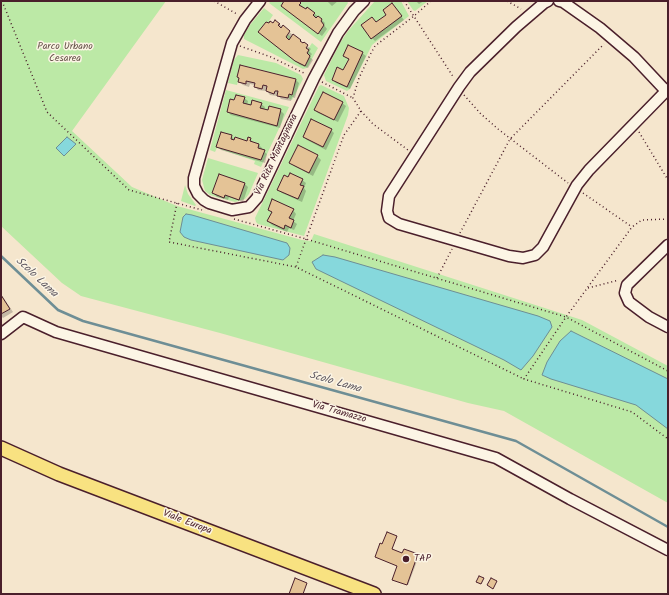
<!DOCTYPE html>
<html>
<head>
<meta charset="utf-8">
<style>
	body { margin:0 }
	#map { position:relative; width:669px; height:595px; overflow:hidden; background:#f5e6cd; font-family:Kalam,sans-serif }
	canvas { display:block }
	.frame { position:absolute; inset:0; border:2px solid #4a1f2b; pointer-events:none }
</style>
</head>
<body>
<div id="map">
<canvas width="669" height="595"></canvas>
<div class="frame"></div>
</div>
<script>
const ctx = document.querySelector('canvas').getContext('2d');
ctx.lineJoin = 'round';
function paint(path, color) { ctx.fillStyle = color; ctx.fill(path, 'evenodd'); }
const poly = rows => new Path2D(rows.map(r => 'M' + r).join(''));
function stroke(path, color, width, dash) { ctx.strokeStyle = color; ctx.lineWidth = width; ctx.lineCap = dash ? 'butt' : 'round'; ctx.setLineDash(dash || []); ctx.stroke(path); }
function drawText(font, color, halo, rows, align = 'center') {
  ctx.font = font + ' Kalam,sans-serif'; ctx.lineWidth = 3; ctx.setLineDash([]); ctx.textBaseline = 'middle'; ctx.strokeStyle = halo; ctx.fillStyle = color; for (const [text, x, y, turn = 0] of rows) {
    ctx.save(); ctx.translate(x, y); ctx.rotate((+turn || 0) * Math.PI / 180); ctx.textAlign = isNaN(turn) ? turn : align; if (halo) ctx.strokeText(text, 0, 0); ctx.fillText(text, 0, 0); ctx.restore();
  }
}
const green = poly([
	[1,1,166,1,72,131,132,187,177,206,302,240,311,241,314,234,582,320,668,366,668,503,504,411,468,403,220,333,81,296,62,283,1,226],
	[271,1,347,1,348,3,321,42,269,3],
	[375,1,401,1,409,16,372,45,350,89,347,91,326,81,324,75,340,43,348,31],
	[407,1,428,1,415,11,413,10],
	[264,8,273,15,269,21,308,49,312,43,318,48,307,68,303,69,244,39,244,35,250,25],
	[238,55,276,63,301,75,303,79,292,100,288,98,289,94,292,95,296,79,241,65,237,77,239,78,237,85,228,83,234,60],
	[321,85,344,96,349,108,348,115,304,236,258,224,256,222,255,218,319,86],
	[226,90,289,107,261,167,254,164,255,161,217,148,215,152,210,150],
	[208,158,258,173,249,194,245,199,235,202,210,195,205,191,202,180],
	[185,185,188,194,196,205,195,206,181,201]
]);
const water = poly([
	[67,137,76,144,64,156,56,148,67,137],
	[186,214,192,215,287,243,290,248,289,255,283,260,191,240,184,237,180,232,183,217,186,214],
	[323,255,335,257,538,316,550,321,552,327,533,356,521,370,504,360,316,269,312,262,323,255],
	[571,331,668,379,668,429,636,405,551,379,542,375,547,362,560,341,571,331]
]);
const shadow = poly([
	[286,1,297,1,303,7,302,8,314,13,322,20,325,23,324,25,327,29,322,36,285,9],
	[327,1,338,1,332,6],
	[416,1,424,1,419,4],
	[395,8,404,20,375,41,372,38],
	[274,24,279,24,311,49,309,51,312,54,310,57,313,60,308,68,300,65,259,32],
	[362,53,366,56,350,89,336,83,333,79,344,71,349,60,345,56],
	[240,79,296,80,299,83,295,98,292,97,291,101,281,99,278,95,277,96,270,95,266,90,266,91,258,90,255,86,255,85,250,84,249,87,243,85,239,82],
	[244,98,248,101,247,105,252,106,261,104,265,107,264,110,280,110,284,114,280,128,231,115,228,112,235,101],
	[342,103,346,106,338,122,318,113,315,110],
	[331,130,334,133,326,150,307,140,304,137],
	[231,136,235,140,248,142,250,139,254,143,259,145,262,148,262,150,267,154,265,163,221,150,217,146],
	[317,156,321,160,313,176,294,166,290,163],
	[302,180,306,183,304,188,306,191,302,202,282,193,279,190],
	[245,184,248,187,243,202,229,197,228,200,217,197,213,193],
	[269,209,293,210,296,214,293,221,297,224,294,230,289,228,287,232,272,225,268,221,272,213],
	[1,294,13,312,3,318,1,316],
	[396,537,392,550,403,554,404,550,419,556,408,585,394,580,398,566,383,545]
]);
const stream = poly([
	[1,256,58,310,83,321,516,441,668,527]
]);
const building = poly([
	[284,1,299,1,301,3,299,5,306,9,307,7,315,13,313,15,316,18,318,16,322,19,321,21,324,25,318,34,281,6,284,1],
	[392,3,402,16,371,39,361,25,372,17,376,22,386,15,383,10,392,3],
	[275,20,280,24,278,25,281,28,283,25,290,31,286,37,289,40,293,34,301,40,300,41,303,43,304,42,308,45,306,48,309,50,307,53,310,56,305,66,295,61,258,32,266,22,269,23,270,21,273,23,275,20],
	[348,45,363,52,347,87,332,80,337,67,343,70,349,59,343,56,348,45],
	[240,65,296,79,292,95,289,94,288,98,277,96,278,91,275,91,274,94,266,91,267,86,263,85,262,89,254,87,255,83,246,81,246,84,238,82,239,78,237,77,240,65],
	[323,92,343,102,334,120,314,110,323,92],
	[236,95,245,97,243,103,251,105,252,100,262,103,260,108,268,110,269,106,281,109,277,126,227,112,230,99,234,100,236,95],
	[311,119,332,129,323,147,303,137,311,119],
	[221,132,232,135,231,139,234,140,235,137,247,141,248,137,251,138,250,141,259,144,258,148,265,150,261,160,216,147,221,132],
	[298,145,318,155,309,173,289,163,298,145],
	[290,173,303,179,300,185,304,186,298,199,277,190,284,175,288,177,290,173],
	[219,174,245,183,239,200,225,195,224,198,212,193,219,174],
	[272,199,294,209,289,218,294,220,291,228,285,225,284,229,267,221,272,212,268,210,272,199],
	[1,295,10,309,1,314,1,295],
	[387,532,397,536,392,549,402,553,404,549,418,554,407,585,392,580,397,566,375,557,380,543,382,544,387,532],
	[479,576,484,578,481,584,476,582,479,576],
	[295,578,307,583,303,594,289,594,295,578],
	[491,578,497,581,493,589,487,585,491,578]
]);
const path = poly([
	[2,1,47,112,129,190,202,210],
	[214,1,237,14],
	[404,1,454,78],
	[431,1,414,16,375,46,370,55,359,78,353,98,361,111,344,135,296,267,524,379],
	[507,1,521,9],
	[240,46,271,57,306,74],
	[322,82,353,98],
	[464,95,481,114,498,129,568,183],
	[361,111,373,124,408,150],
	[639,132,668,180],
	[583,193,632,227],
	[177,203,169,242,296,267],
	[234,219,306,239,566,317,668,371],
	[668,219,642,220,632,227,566,317,524,379,632,412,668,439],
	[460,233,510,139,604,44],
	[437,278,452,249],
	[588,288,619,280]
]);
const minor = poly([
	[260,1,245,20,232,43,194,178,194,186,198,194,204,200,209,203,232,210,249,207,257,198,314,78,338,33,354,11,364,1],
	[548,1,544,3,516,27,470,72,459,87,389,196,387,211,389,218,399,224,509,256,523,258,535,255,543,247,577,185,589,170,668,89],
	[559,1,563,2,600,28,634,57,666,91],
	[668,245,627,285,625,293,629,302,649,317,668,327],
	[1,334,23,317,56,332,496,458,570,499,668,550]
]);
const major = poly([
	[1,448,59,474,374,594]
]);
const markers = [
	[406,559,4,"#4a1f2b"]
];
const parkNames = [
	["Parco Urbano",65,47],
	["Cesarea",65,59]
];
const streetNames = [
	["Via Rita Montagnana",277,155,-65],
	["Via Tramazzo",339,413,16],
	["Viale Europa",187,523,21]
];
const poiNames = [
	["TAP",414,559]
];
const waterNames = [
	["Scolo Lama",36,278,43],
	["Scolo Lama",335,383,16]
];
paint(green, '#bce9a6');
paint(water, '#86d8dc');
stroke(water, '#6e8e95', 1);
paint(shadow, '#0003');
stroke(stream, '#6e8e95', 2.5);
paint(building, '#e4c396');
stroke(building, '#4a1f2b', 1);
stroke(minor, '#4a1f2b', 13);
stroke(major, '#4a1f2b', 16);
stroke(path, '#4a1f2b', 1.5, [1, 3]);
stroke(minor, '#fcf5e5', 10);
stroke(major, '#f8e281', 13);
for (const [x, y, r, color] of markers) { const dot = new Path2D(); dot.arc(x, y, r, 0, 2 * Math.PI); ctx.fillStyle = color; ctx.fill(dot); stroke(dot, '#fcf5e5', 1.5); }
drawText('10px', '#66524a', '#fcf5e5', parkNames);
drawText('10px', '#4a1f2b', '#fcf5e5', streetNames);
drawText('10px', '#4a1f2b', '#fcf5e5', poiNames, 'left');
drawText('italic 11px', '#5c5660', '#fcf5e5', waterNames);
</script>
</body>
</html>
